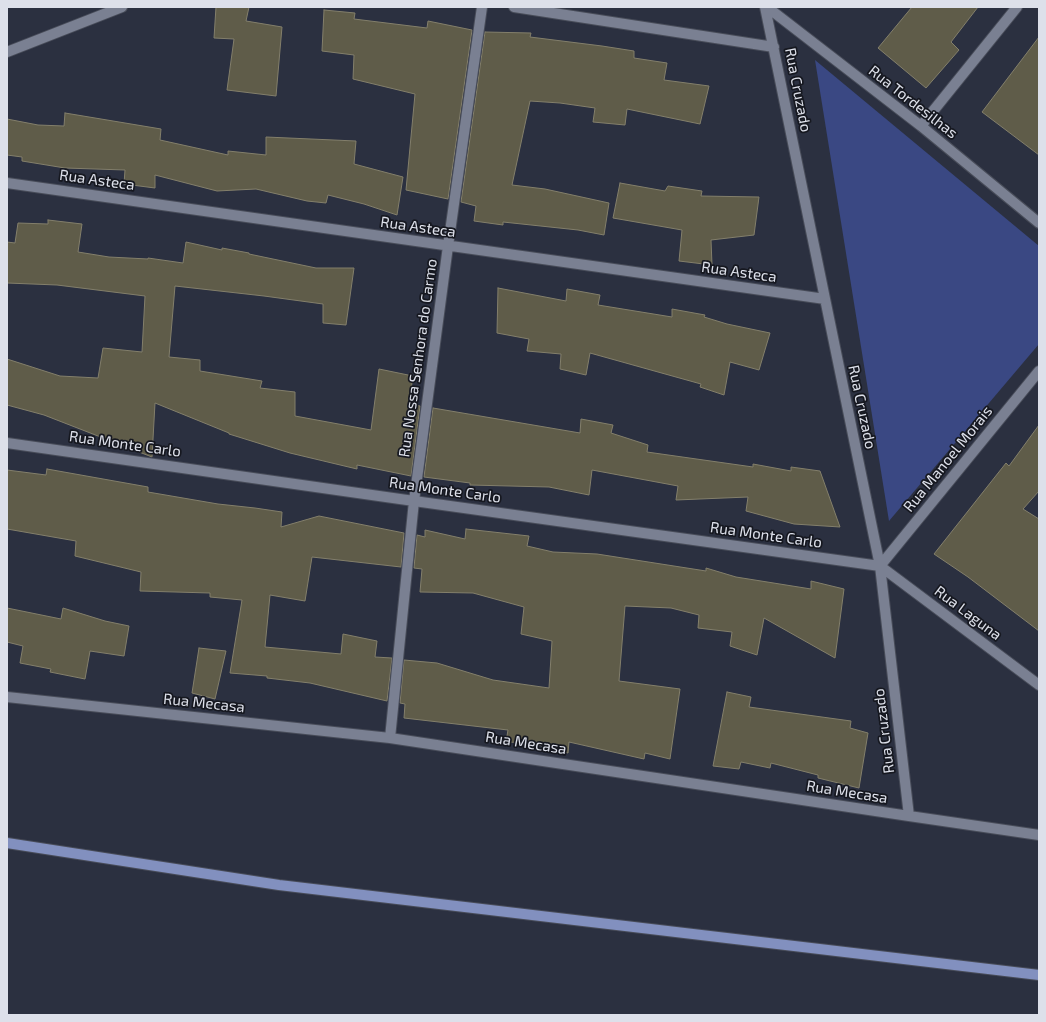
<!DOCTYPE html>
<html>
<head>
<meta charset="utf-8">
<style>
	body { margin:0 }
	#map { position:relative; width:1046px; height:1022px; overflow:hidden; background:#2b3040; font-family:"Exo 2",sans-serif }
	canvas { display:block }
	.frame { position:absolute; inset:0; border:8px solid #dde0ea; pointer-events:none }
</style>
</head>
<body>
<div id="map">
<canvas width="1046" height="1022"></canvas>
<div class="frame"></div>
</div>
<script>
const ctx = document.querySelector('canvas').getContext('2d');
ctx.lineJoin = 'round';
function paint(path, color) { ctx.fillStyle = color; ctx.fill(path, 'evenodd'); }
const poly = rows => new Path2D(rows.map(r => 'M' + r).join(''));
function stroke(path, color, width, dash) { ctx.strokeStyle = color; ctx.lineWidth = width; ctx.lineCap = dash ? 'butt' : 'round'; ctx.setLineDash(dash || []); ctx.stroke(path); }
function drawText(font, color, halo, rows, align = 'center') {
  ctx.font = font + ' "Exo 2",sans-serif'; ctx.lineWidth = 3.5; ctx.setLineDash([]); ctx.textBaseline = 'middle'; ctx.strokeStyle = halo; ctx.fillStyle = color; for (const [text, x, y, turn = 0] of rows) {
    ctx.save(); ctx.translate(x, y); ctx.rotate((+turn || 0) * Math.PI / 180); ctx.textAlign = isNaN(turn) ? turn : align; if (halo) ctx.strokeText(text, 0, 0); ctx.fillText(text, 0, 0); ctx.restore();
  }
}
const green = poly([
	[815,60,1039,246,1039,344,889,521]
]);
const building = poly([
	[216,7,249,7,246,21,282,27,276,96,227,90,234,39,214,38,216,7],
	[912,7,978,7,951,42,959,50,926,88,878,48,912,7],
	[324,10,355,13,354,19,427,28,428,21,472,30,448,199,406,190,415,94,353,79,354,55,322,51,324,10],
	[485,32,531,33,530,37,602,46,634,51,634,58,667,63,664,80,709,86,700,124,627,109,625,125,593,122,595,108,560,103,530,101,512,185,545,189,609,203,604,235,578,230,503,222,503,225,474,221,476,206,461,202,485,32],
	[1039,37,1039,155,982,112,1039,37],
	[65,113,161,129,160,140,228,155,228,151,266,155,266,137,356,141,354,164,403,177,397,215,364,204,328,195,326,203,307,201,256,189,217,191,155,175,155,188,124,184,125,170,65,168,22,161,22,157,7,155,7,119,38,125,64,126,65,113],
	[620,183,665,191,668,186,702,191,701,196,759,197,754,235,711,240,712,265,679,261,682,230,613,218,620,183],
	[48,220,82,224,78,252,109,257,148,259,148,258,183,263,186,242,222,250,222,248,249,253,249,254,316,268,354,268,346,325,323,323,323,304,264,296,175,286,169,357,200,360,200,371,262,381,260,388,295,392,295,416,371,430,379,369,413,376,409,404,420,406,411,476,357,465,357,469,290,453,229,434,229,433,155,403,152,457,44,415,7,405,7,359,60,376,98,378,103,348,142,352,145,296,57,285,7,283,7,242,15,243,18,223,48,224,48,220],
	[498,288,566,301,567,289,600,295,598,305,672,317,672,309,705,315,704,317,727,324,770,333,759,370,730,362,724,395,700,387,701,384,590,353,586,375,560,369,561,354,527,351,529,339,497,333,498,288],
	[433,408,580,433,581,419,613,425,611,433,648,445,647,452,753,467,753,464,791,471,791,467,820,471,840,527,794,524,746,511,748,497,676,500,678,486,592,470,589,495,549,487,470,485,470,483,424,477,433,408],
	[1039,425,1039,491,1023,509,1039,519,1039,631,968,577,934,554,1006,463,1009,466,1039,425],
	[47,469,148,487,148,492,218,504,255,508,282,512,281,527,319,516,404,533,401,567,312,557,305,601,270,595,265,647,341,654,343,634,377,641,375,657,392,658,387,701,310,683,267,678,267,676,230,673,242,600,210,597,210,593,140,591,141,572,75,556,76,541,7,529,7,470,46,475,47,469],
	[466,529,529,536,527,546,553,552,597,554,706,571,706,568,736,577,811,589,811,581,844,589,835,658,764,618,757,655,730,646,732,632,698,628,699,615,671,608,625,606,619,681,680,689,670,759,645,753,644,759,569,742,568,753,531,743,506,742,508,730,404,718,405,704,400,703,404,660,437,663,493,680,549,688,552,641,521,634,524,607,473,593,420,592,422,569,414,568,417,535,425,537,425,530,465,539,466,529],
	[7,608,61,619,63,608,105,621,129,626,124,656,90,651,85,679,50,672,51,669,20,663,23,646,7,642,7,608],
	[199,648,226,651,215,699,192,693,199,648],
	[727,692,751,697,749,707,851,721,850,728,868,733,859,788,818,778,818,775,771,763,770,768,741,762,739,769,713,766,727,692]
]);
const minor = poly([
	[514,7,774,47],
	[765,7,880,566,909,816],
	[767,7,921,126,1039,223],
	[7,52,122,7],
	[921,126,1017,7],
	[7,183,825,299],
	[7,443,414,501,880,566,1039,685],
	[880,566,1039,371],
	[7,697,390,738,909,816,1039,835],
	[390,738,414,501,448,246,482,7]
]);
const major = poly([
	[7,843,279,885,1039,975]
]);
const streetNames = [
	["Rua Cruzado",798,90,79],
	["Rua Tordesilhas",913,102,38],
	["Rua Asteca",97,180,8],
	["Rua Asteca",418,227,8],
	["Rua Asteca",739,272,8],
	["Rua Nossa Senhora do Carmo",418,358,-82],
	["Rua Cruzado",862,407,78],
	["Rua Monte Carlo",125,444,8],
	["Rua Manoel Morais",948,459,-51],
	["Rua Monte Carlo",445,490,8],
	["Rua Monte Carlo",766,535,8],
	["Rua Laguna",968,613,37],
	["Rua Mecasa",204,703,6],
	["Rua Cruzado",884,731,-97],
	["Rua Mecasa",526,743,9],
	["Rua Mecasa",847,792,9]
];
paint(green, '#3a4883');
paint(building, '#5f5c49');
stroke(building, '#837f6b', 1);
stroke(minor, '#484c59', 12);
stroke(major, '#484c59', 12);
stroke(minor, '#7a8092', 10);
stroke(major, '#8290bf', 10);
drawText('15px', '#dde0ea', '#161820', streetNames);
</script>
</body>
</html>
